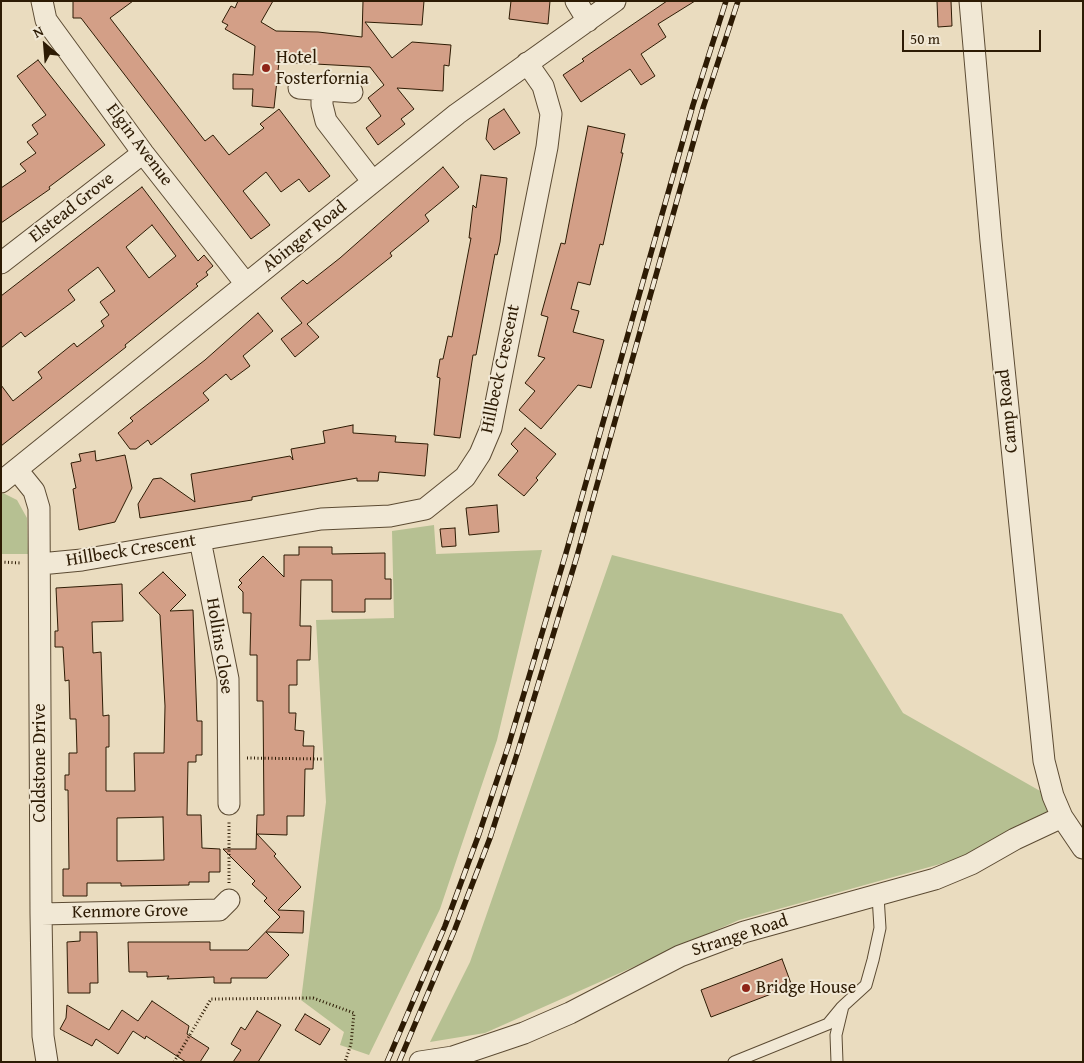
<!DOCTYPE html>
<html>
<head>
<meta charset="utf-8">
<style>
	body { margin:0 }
	#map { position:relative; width:1084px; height:1063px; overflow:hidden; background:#eadcbf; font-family:"Gentium Book Plus",serif }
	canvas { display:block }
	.frame { position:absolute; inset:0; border:2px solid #2d1b04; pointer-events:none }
	.north { position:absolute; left:20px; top:20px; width:50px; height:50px; -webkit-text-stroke:4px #f1e8d5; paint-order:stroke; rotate:333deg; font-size:14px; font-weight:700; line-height:20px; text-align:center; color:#2d1b04 }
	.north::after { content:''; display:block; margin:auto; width:18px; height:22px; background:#2d1b04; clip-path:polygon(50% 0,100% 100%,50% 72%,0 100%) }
	.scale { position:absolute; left:902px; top:30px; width:139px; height:22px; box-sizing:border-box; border:2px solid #2d1b04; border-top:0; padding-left:6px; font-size:15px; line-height:18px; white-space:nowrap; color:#2d1b04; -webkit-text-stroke:4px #f1e8d5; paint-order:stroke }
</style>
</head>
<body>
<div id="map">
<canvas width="1084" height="1063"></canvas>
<div class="frame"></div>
<div class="north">N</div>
<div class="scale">50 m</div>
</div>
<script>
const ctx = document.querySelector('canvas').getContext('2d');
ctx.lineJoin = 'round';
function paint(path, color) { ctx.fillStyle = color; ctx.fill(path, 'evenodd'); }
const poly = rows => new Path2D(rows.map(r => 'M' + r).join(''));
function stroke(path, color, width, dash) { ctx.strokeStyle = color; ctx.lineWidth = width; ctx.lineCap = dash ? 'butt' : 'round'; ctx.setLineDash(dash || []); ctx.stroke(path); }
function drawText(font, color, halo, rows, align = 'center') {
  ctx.font = font + ' "Gentium Book Plus",serif'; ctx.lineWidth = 4; ctx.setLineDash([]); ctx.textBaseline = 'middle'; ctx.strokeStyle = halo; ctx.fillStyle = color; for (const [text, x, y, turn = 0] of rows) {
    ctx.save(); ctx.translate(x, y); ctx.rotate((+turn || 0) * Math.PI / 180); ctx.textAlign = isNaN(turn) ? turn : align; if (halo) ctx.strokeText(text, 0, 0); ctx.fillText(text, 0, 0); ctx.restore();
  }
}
const green = poly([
	[3,493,17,500,27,518,28,554,1,554,1,495],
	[434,525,436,554,542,550,497,740,440,909,369,1055,340,1045,344,1032,301,1000,326,802,316,620,394,618,392,531],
	[612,555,842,614,903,713,1063,804,969,856,739,920,485,1033,430,1042,470,962]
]);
const building = poly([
	[73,1,133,1,110,18,205,141,213,135,229,155,264,128,260,124,279,109,330,176,309,192,299,179,281,192,266,172,243,191,270,225,251,239,81,18,73,18,73,1],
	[238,1,273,1,261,22,276,31,318,32,362,37,363,1,424,1,422,25,365,22,392,58,412,42,451,45,449,66,444,65,443,91,397,88,414,109,401,119,405,124,378,145,366,128,381,116,368,98,384,85,370,67,279,62,274,108,252,106,253,89,233,89,233,74,253,75,255,46,225,29,228,25,222,22,231,6,235,8,238,1],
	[511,1,550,1,548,24,509,19,511,1],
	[667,1,695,1,658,24,666,37,641,54,655,76,641,85,630,69,581,102,563,75,584,61,582,59,667,1],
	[937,1,951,1,952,26,938,27,937,1],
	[38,60,105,145,49,187,50,189,1,223,1,188,26,171,20,164,36,153,27,142,38,134,32,125,46,115,17,76,38,60],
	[504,109,520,133,494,150,486,139,489,119,504,109],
	[588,126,625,134,621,153,623,153,603,245,600,244,590,285,578,282,571,309,579,311,573,332,604,340,591,388,578,385,541,429,519,410,535,391,525,383,545,358,538,356,548,317,541,315,561,243,565,244,588,126],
	[443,167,459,187,425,215,429,221,390,253,392,256,307,324,319,337,295,357,281,339,302,323,281,298,303,280,307,284,340,258,443,167],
	[481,175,507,178,500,242,497,255,495,254,476,355,473,355,460,438,434,435,440,378,437,377,440,359,443,359,448,336,452,337,471,238,469,238,473,205,476,208,481,175],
	[142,187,198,261,204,255,213,266,206,272,208,275,196,284,198,286,125,345,126,347,1,446,1,385,13,401,42,378,38,372,74,343,77,347,104,326,101,321,109,315,100,302,115,291,98,267,68,290,75,300,25,337,21,332,1,348,1,296,142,187],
	[152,225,176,256,149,278,126,247,152,225],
	[258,313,273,331,243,356,250,366,231,380,226,374,203,393,209,400,151,445,148,440,136,449,130,449,118,433,133,421,130,418,205,360,258,313],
	[353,425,353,433,396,436,395,442,428,444,425,476,379,472,378,481,357,481,357,478,252,497,252,500,140,518,138,504,153,479,161,478,195,502,191,474,290,456,293,460,291,449,325,443,323,431,353,425],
	[525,428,556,454,536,478,538,480,524,496,498,475,518,451,511,444,525,428],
	[95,451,96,461,125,455,132,488,115,522,79,530,73,489,76,488,71,463,81,461,79,454,95,451],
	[497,505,499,532,469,535,466,508,497,505],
	[455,528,456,546,442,547,440,529,455,528],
	[299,547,332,547,332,554,385,553,385,579,391,579,391,599,365,599,365,612,332,612,332,580,301,580,300,626,311,626,310,660,297,660,297,685,289,685,289,713,296,713,295,730,304,731,303,746,314,746,313,769,305,769,304,816,287,816,287,835,257,834,276,854,274,856,301,887,278,910,304,911,303,933,266,932,289,955,267,978,231,978,231,983,214,983,214,977,167,979,169,976,147,977,147,972,129,972,128,942,210,942,210,950,248,950,280,917,264,901,267,898,252,884,255,881,223,849,256,849,257,815,264,815,263,701,257,701,257,655,250,655,251,613,243,613,243,592,238,587,242,583,239,580,263,556,284,577,284,555,299,555,299,547],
	[163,572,186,595,170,611,193,610,197,721,202,721,202,755,196,755,196,762,188,762,187,815,201,815,202,848,220,849,220,872,209,872,209,882,189,882,189,885,121,886,121,883,87,883,87,896,63,896,63,869,69,869,68,790,65,790,65,775,69,775,69,753,77,753,76,719,70,719,69,680,65,681,63,647,55,647,55,631,58,631,56,588,122,584,123,621,92,622,93,653,101,652,103,716,109,715,109,747,106,747,106,791,135,791,134,753,164,753,165,706,160,615,139,593,163,572],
	[163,817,164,860,117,861,117,818,163,817],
	[80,932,97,932,98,983,90,983,90,993,68,993,67,942,80,941,80,932],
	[782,959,792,986,711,1017,701,990,782,959],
	[152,1001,189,1026,187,1034,209,1048,200,1062,186,1062,146,1036,145,1039,133,1031,118,1054,96,1039,92,1046,60,1029,66,1018,67,1005,109,1030,122,1010,138,1021,152,1001],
	[257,1011,281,1025,258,1062,233,1062,241,1050,231,1044,241,1027,245,1030,257,1011],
	[305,1014,330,1029,320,1045,295,1030,305,1014]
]);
const path = poly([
	[1,562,22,563],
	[247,758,324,759],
	[229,883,229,822],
	[174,1062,211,999,313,998,354,1013,351,1044,345,1062]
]);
const lane = poly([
	[734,1062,828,1024,842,1007],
	[837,1062,836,1035,843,1006,866,985,873,960,880,928,878,896]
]);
const street = poly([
	[42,1,46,20,143,153,246,284],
	[576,1,588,21],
	[970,1,991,241,1044,761,1053,796,1062,817,1083,848],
	[299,88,352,92],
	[322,90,322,105,326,121,373,182],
	[1,263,143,153],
	[17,470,34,491,39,508,41,914,43,1036,47,1062],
	[1,482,457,114,615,1],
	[200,540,228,679,229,804],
	[40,564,82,560,321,519,390,516,425,509,465,477,480,454,491,428,547,147,551,114,543,86,527,63],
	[41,914,219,910,229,900],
	[420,1062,453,1057,524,1033,570,1013,680,956,744,932,935,879,971,864,1015,839,1062,817]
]);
const rail = poly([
	[387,1062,445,926,479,834,508,747,566,553,693,105,726,1],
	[399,1062,455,929,490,838,518,751,577,556,703,108,738,1]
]);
const markers = [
	[266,68,5,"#8f2418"],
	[746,988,5,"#8f2418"]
];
const poiNames = [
	["Hotel",276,58],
	["Fosterfornia",276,79],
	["Bridge House",756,988]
];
const streetNames = [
	["Elgin Avenue",139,145,53],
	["Elstead Grove",72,208,-38],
	["Abinger Road",305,237,-39],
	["Hillbeck Crescent",501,369,-78],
	["Camp Road",1008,411,-96],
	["Hillbeck Crescent",131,551,-9],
	["Hollins Close",219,646,81],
	["Coldstone Drive",40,763,-90],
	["Kenmore Grove",130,912,-1],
	["Strange Road",740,936,-18]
];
paint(green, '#b6c092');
paint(building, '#d39f87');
stroke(building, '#2d1b04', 1);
stroke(lane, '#5c4b33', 13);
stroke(street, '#5c4b33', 23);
stroke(path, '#2d1b04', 3, [1, 2.5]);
stroke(lane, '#f1e8d5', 11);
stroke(street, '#f1e8d5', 21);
stroke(rail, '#2d1b04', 5.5);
stroke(rail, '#f1e8d5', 4, [11]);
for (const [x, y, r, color] of markers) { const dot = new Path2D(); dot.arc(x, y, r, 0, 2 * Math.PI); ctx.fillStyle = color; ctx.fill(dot); stroke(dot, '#f1e8d5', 2); }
drawText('18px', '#2d1b04', '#f1e8d5', poiNames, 'left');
drawText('18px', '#2d1b04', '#f1e8d5', streetNames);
</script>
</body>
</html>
